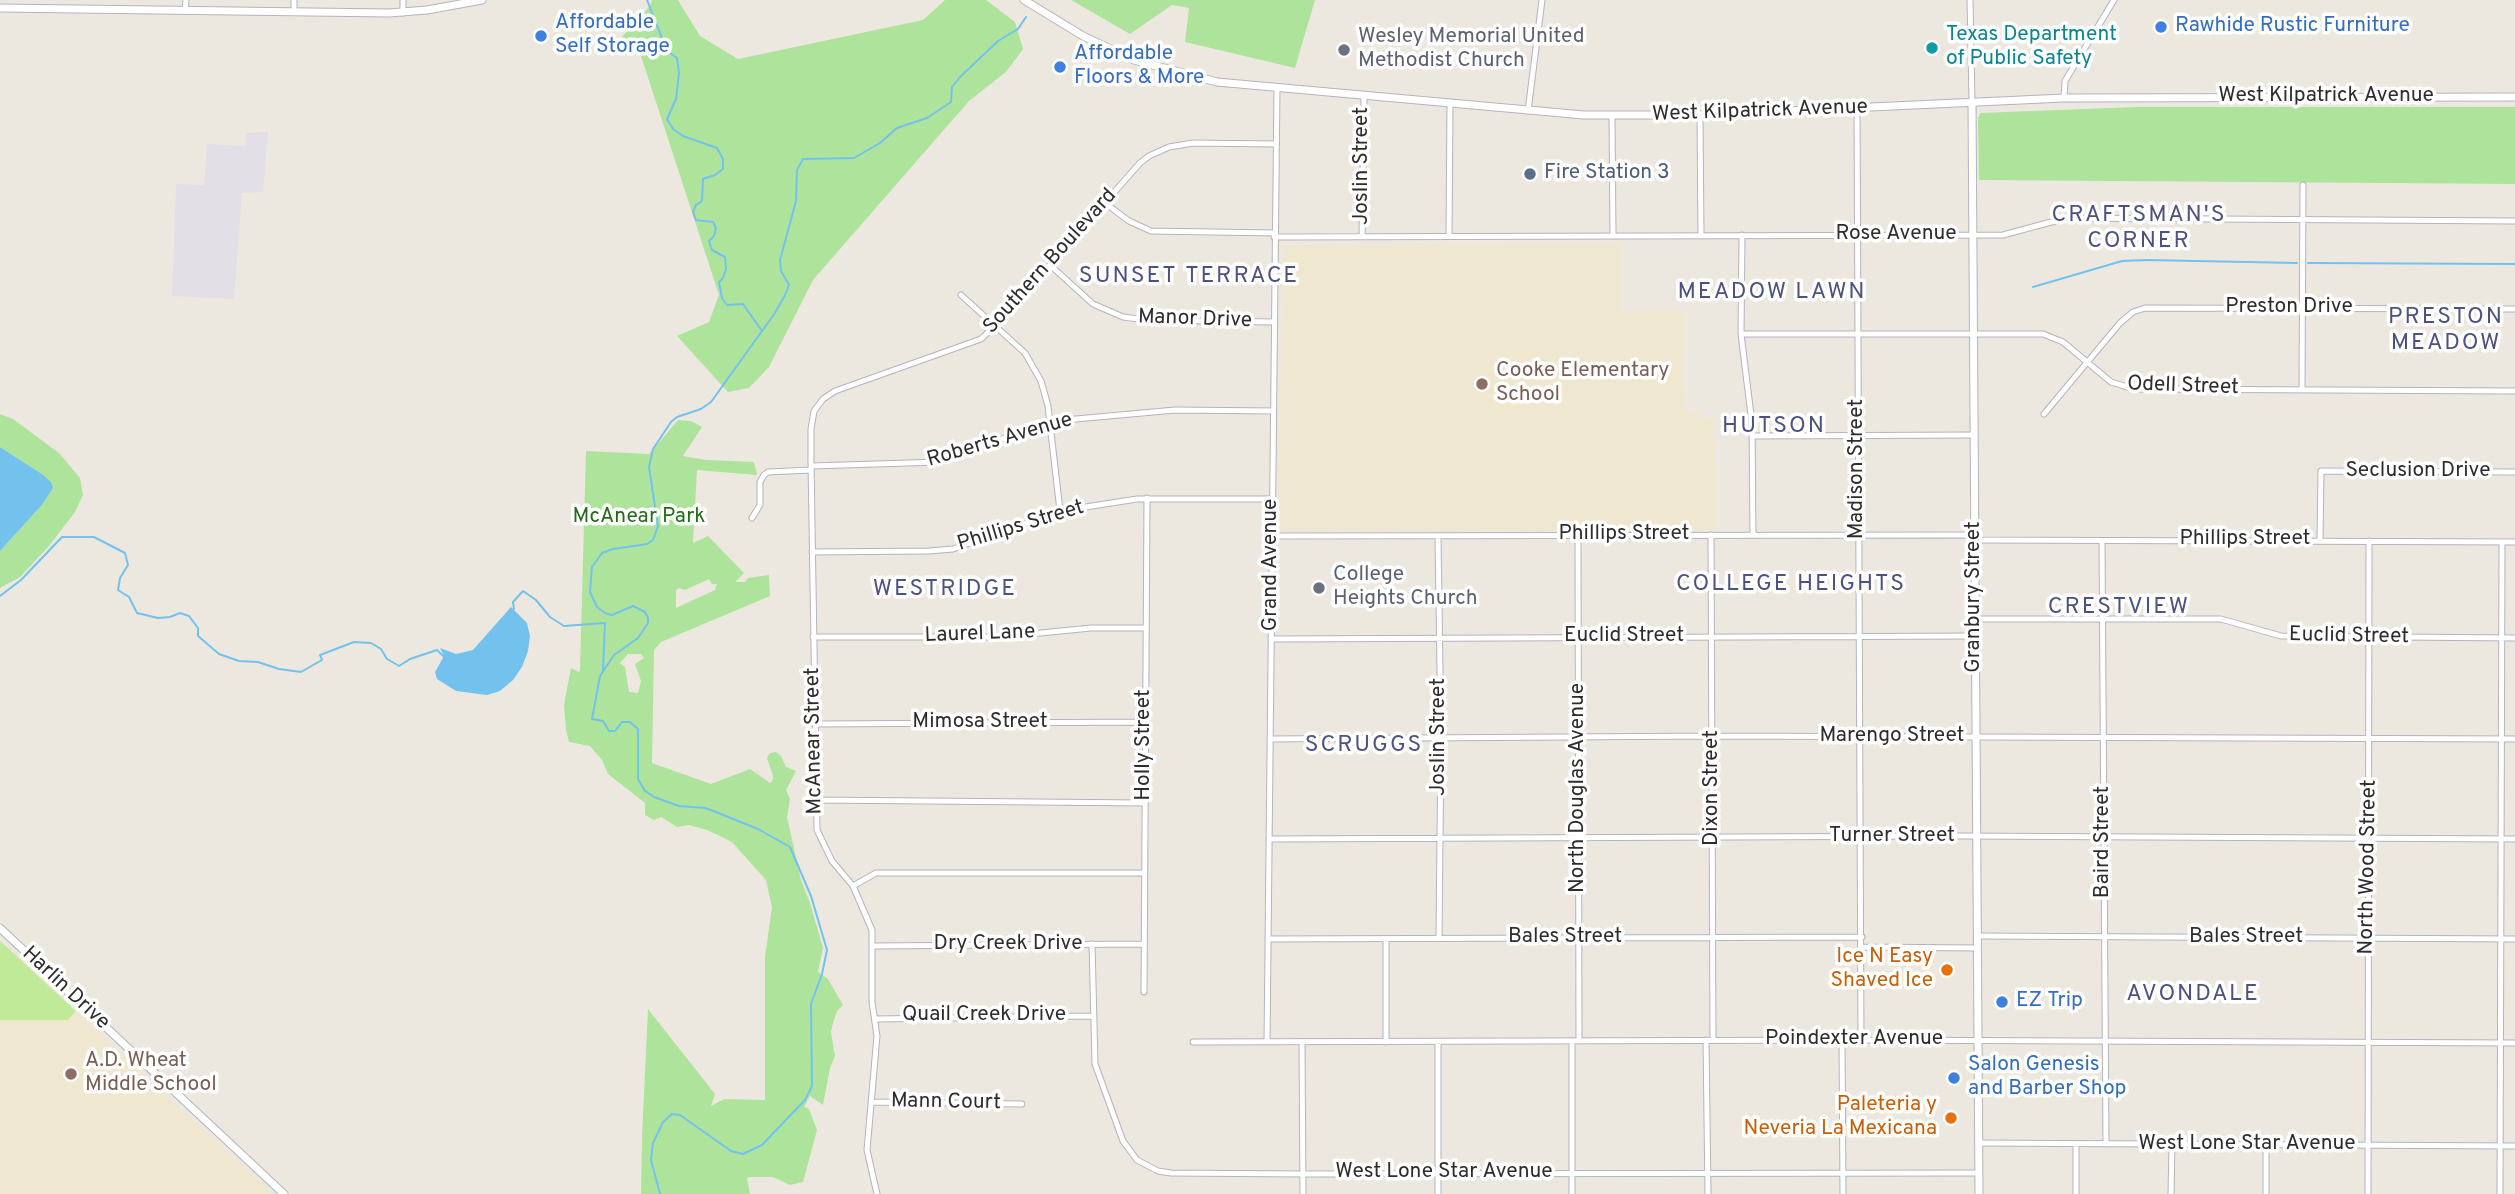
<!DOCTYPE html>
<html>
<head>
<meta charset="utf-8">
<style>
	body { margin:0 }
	canvas { display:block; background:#ede8df }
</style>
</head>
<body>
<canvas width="2515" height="1194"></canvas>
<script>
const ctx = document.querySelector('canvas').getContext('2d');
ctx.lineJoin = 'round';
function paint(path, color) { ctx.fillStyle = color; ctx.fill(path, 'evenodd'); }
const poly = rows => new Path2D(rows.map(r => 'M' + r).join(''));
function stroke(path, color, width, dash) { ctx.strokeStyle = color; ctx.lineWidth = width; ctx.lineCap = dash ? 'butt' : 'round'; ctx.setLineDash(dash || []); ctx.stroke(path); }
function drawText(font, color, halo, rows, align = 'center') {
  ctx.font = font + ' Overpass,sans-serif'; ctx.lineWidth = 7; ctx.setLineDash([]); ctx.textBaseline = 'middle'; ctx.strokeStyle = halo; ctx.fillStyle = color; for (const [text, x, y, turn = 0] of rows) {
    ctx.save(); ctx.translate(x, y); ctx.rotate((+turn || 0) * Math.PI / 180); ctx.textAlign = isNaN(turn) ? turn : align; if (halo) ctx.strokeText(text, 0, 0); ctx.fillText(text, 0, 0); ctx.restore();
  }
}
const industrial = poly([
	[268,132,263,192,242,193,234,299,172,296,176,184,204,185,207,144,245,146,246,133]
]);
const education = poly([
	[1622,243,1622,312,1683,311,1684,412,1699,412,1700,419,1714,419,1715,530,1280,531,1278,529,1283,245],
	[0,940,270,1192,269,1194,0,1194]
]);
const green = poly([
	[652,0,678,0,700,36,738,59,923,20,945,0,986,0,1015,22,1023,49,1006,72,969,101,813,280,769,367,749,388,728,392,677,336,709,322,719,295,638,47,611,49,650,6],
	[1071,0,1315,0,1295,68,1185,42,1189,8,1172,5,1130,34],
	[2137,107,2515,107,2515,184,1979,180,1978,119,1980,113],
	[0,414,13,419,59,453,80,478,83,495,75,512,49,546,20,577,0,588,0,551,41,506,42,474,0,447],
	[678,420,691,421,702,427,683,456,706,460,754,462,757,475,697,470,693,543,708,536,744,573,735,582,745,582,748,578,769,575,770,596,661,642,654,650,652,763,711,784,750,769,770,783,772,782,773,776,767,758,770,753,776,752,781,756,786,767,796,771,786,790,790,799,787,817,801,880,810,903,823,948,818,972,828,979,843,1005,837,1011,833,1023,831,1032,835,1056,830,1068,823,1105,810,1096,804,1107,809,1109,817,1130,803,1182,790,1185,773,1177,750,1177,747,1178,750,1194,641,1194,642,1136,648,1009,715,1094,711,1106,724,1099,765,1100,765,957,772,907,766,880,732,842,707,830,689,825,677,827,661,817,654,820,645,815,645,803,608,774,602,760,590,746,569,742,566,730,564,705,571,668,579,672,580,670,586,451,649,454],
	[709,579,712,584,717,584,715,590,676,608,676,590,679,588,685,590],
	[628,654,641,654,644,658,635,664,641,681,638,693,629,692,625,667,620,663]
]);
const pitch = poly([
	[0,941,76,1011,68,1020,0,1020]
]);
const water = poly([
	[0,447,42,474,51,482,53,488,41,506,0,551],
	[511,607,527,623,530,636,528,651,522,667,513,680,500,691,487,695,456,691,437,679,435,672,444,656,440,648,456,654,473,650]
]);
const stream = poly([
	[647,0,667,51,677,58,679,73,676,99,667,119,673,129,683,136,717,148,723,159,723,169,715,175,703,179,702,201,696,205,693,212,696,220,713,222,716,228,714,236,709,241,712,250,725,257,726,269,723,278,719,282,722,298,727,305,743,304,762,331],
	[2308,263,2515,264],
	[2033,287,2122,261,2146,260,2297,263],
	[0,596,21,580,62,537,94,537,125,553,128,565,120,578,118,590,129,597,137,613,158,618,170,617,180,613,189,616,198,628,198,636,219,654,239,661,258,662,279,669,301,672,322,660,320,655,354,642,371,643,381,649,387,659,399,666,410,659,437,650,445,658],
	[514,609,513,602,523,591,536,600,550,617,564,626,605,623,603,671],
	[660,1194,651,1160,653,1143,663,1122,672,1114,680,1115,731,1151,743,1154,762,1145,805,1100,812,1086,811,1004,822,974,827,950,811,896,790,847,758,829,716,812,705,808,679,806,654,797,645,791,638,779,638,729,630,722,622,722,615,731,609,731,603,721,592,719,600,676,614,655,638,638,648,623,648,618,645,612,633,606,612,615,605,613,597,607,590,592,592,567,602,553,613,549,647,544,653,540,658,526,649,467,653,449,671,422,677,417,701,409,711,402,775,313,785,295,789,285,781,271,780,260,796,201,797,170,803,159,854,158,880,143,897,128,927,118,951,102,952,87,960,77,998,41,1018,29,1026,17]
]);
const street = poly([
	[403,0,403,13],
	[1970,0,1972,102],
	[185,11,186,0],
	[294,12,294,0],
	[2064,98,2065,81,2114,0],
	[1857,108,1861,1040],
	[1528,111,1542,0],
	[1700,115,1701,235],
	[1612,116,1613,236],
	[1105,203,1129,221,1151,231,1275,233],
	[1742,235,1741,334,1752,423,1753,535],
	[1449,236,1450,103],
	[1274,237,2003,235,2066,218,2515,221],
	[1362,237,1364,95],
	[1050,265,1093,304,1123,317,1145,320,1274,322],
	[961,295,1025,353,1041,381,1048,406,1060,511],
	[1741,334,2043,334,2063,342,2111,382,2134,389,2515,391],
	[2302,390,2303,185],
	[2044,414,2120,323,2133,312,2145,308,2515,309],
	[1753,436,1974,435],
	[811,466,940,462,1034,427,1065,420,1175,410,1273,411],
	[752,518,760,505,760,482,764,475,768,472,811,470],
	[1711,535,1713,1040],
	[1272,536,1975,535],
	[1438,536,1441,737,1439,938],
	[1578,536,1579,1041],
	[1976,540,2515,542],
	[2320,540,2321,471,2515,472],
	[2102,541,2106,1144],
	[812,552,929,551,953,549,1060,511,1137,499,1272,499],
	[1976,619,2221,619,2281,636,2515,638],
	[813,637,1000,637,1091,628,1146,628],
	[1271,639,1976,636],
	[815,724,1146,722],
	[1270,739,1712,736,2515,739],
	[817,800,1145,803],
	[1269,839,1961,836,2515,839],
	[853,886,876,873,1144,873],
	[1978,936,2515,939],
	[1268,939,1862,937],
	[1092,944,1095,1064,1123,1141,1137,1160,1158,1171,1171,1173,1303,1174,1979,1173],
	[872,946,1144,944],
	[1862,947,1978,948],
	[1144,992,1147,498],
	[875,1019,1094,1016],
	[1706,1040,1708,1194],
	[1842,1040,1843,1194],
	[1572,1041,1572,1194],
	[1193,1042,1861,1040,2515,1043],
	[1267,1042,1277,88],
	[1302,1042,1303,1194],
	[1386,1042,1386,939],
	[1438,1042,1438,1194],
	[871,1102,1022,1104],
	[1978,1143,2515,1146],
	[877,1194,867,1150,877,1036,872,1002,872,930,853,886,832,861,817,830,811,462,811,429,814,411,823,399,835,391,981,339,1003,318,1140,163,1149,156,1169,147,1193,143,1276,144],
	[2076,1194,2076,1144],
	[2171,1194,2172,1144],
	[2266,1194,2266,1145],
	[2368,1194,2369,541],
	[2500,1194,2502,542]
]);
const secondary = poly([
	[1024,0,1083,36,1134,60,1217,82,1584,115,1700,115,2064,98,2515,97],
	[0,8,389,13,427,10,482,0],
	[1972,102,1979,1194],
	[0,928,284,1194]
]);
const markers = [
	[2161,27,7,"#3f7fe0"],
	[541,36,7,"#3f7fe0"],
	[1932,48,7,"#0f9aa8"],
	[1344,50,7,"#6b7280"],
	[1060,67,7,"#3f7fe0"],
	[1530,174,7,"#5c6f8a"],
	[1482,384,7,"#8d6e63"],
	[1319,588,7,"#6b7280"],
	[1947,970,7,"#e8710a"],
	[2002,1002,7,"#3f7fe0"],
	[71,1074,7,"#8d6e63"],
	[1954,1078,7,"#3f7fe0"],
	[1951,1118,7,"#e8710a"]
];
const shopNames = [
	["Affordable",555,24],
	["Self Storage",555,48],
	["Rawhide Rustic Furniture",2175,27],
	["Affordable",1074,55],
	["Floors & More",1074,79],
	["EZ Trip",2016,1002],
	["Salon Genesis",1968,1066],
	["and Barber Shop",1968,1090]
];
const cultureNames = [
	["Texas Department",1946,36],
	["of Public Safety",1946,60]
];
const worshipNames = [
	["Wesley Memorial United",1358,38],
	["Methodist Church",1358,62],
	["College",1333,576],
	["Heights Church",1333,600]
];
const streetNames = [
	["West Kilpatrick Avenue",2326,97],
	["West Kilpatrick Avenue",1760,112,-2],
	["Joslin Street",1363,166,-90],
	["Rose Avenue",1896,235],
	["Southern Boulevard",1051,262,-48],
	["Preston Drive",2289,308],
	["Manor Drive",1195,320,2],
	["Odell Street",2183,387,2],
	["Roberts Avenue",1000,441,-16],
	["Madison Street",1858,469,-90],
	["Seclusion Drive",2418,472],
	["Phillips Street",1021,527,-17],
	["Phillips Street",1624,535],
	["Phillips Street",2245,540],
	["Grand Avenue",1272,565,-90],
	["Granbury Street",1975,597,-90],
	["Laurel Lane",980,635,-2],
	["Euclid Street",1624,637],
	["Euclid Street",2349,637,1],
	["Mimosa Street",980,723],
	["Joslin Street",1440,737,-90],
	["Marengo Street",1892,737],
	["McAnear Street",815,741,-91],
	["Holly Street",1145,745,-90],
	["North Douglas Avenue",1579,788,-90],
	["Dixon Street",1713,788,-90],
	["Turner Street",1892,837],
	["Baird Street",2104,842,-90],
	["North Wood Street",2369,867,-89],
	["Bales Street",1565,938],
	["Bales Street",2246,938],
	["Dry Creek Drive",1008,945],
	["Harlin Drive",65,989,43],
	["Quail Creek Drive",984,1016],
	["Poindexter Avenue",1854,1040],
	["Mann Court",946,1103,1],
	["West Lone Star Avenue",2247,1145],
	["West Lone Star Avenue",1444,1173]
];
const serviceNames = [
	["Fire Station 3",1544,174]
];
const educationNames = [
	["Cooke Elementary",1496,372],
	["School",1496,396],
	["A.D. Wheat",85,1062],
	["Middle School",85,1086]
];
const parkNames = [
	["McAnear Park",639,518]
];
const foodNames = [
	["Ice N Easy",1933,958],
	["Shaved Ice",1933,982],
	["Paleteria y",1937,1106],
	["Neveria La Mexicana",1937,1130]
];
const neighbourhoodNames = [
	["CRAFTSMAN'S",2139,216],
	["CORNER",2139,242],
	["SUNSET TERRACE",1189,277],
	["MEADOW LAWN",1772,293],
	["PRESTON",2446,318],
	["MEADOW",2446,344],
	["HUTSON",1774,427],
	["COLLEGE HEIGHTS",1791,585],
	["WESTRIDGE",945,590],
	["CRESTVIEW",2119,608],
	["SCRUGGS",1364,746],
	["AVONDALE",2193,995]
];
paint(industrial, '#e2dfe6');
paint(education, '#efe7cf');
paint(green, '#aee39c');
paint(pitch, '#c0ea98');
paint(water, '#73c2ee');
stroke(stream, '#73c2ee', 2);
stroke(street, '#b2b4bf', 7);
stroke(secondary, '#b2b4bf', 9);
stroke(street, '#fff', 5);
stroke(secondary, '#fff', 7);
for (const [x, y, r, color] of markers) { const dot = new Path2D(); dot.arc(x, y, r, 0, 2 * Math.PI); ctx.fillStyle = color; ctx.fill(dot); stroke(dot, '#fff', 2.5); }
drawText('21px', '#366cbe', '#fff', shopNames, 'left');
drawText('21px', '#0d838f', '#fff', cultureNames, 'left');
drawText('21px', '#5b616d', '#fff', worshipNames, 'left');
drawText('21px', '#2c2c2c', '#fff', streetNames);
drawText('21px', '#4e5e75', '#fff', serviceNames, 'left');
drawText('21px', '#785e54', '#fff', educationNames, 'left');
drawText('21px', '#256a1b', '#fff', parkNames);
drawText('21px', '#c56008', '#fff', foodNames, 'right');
ctx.letterSpacing = '2px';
drawText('23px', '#4c517d', '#fff', neighbourhoodNames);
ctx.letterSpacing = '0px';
</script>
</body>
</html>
